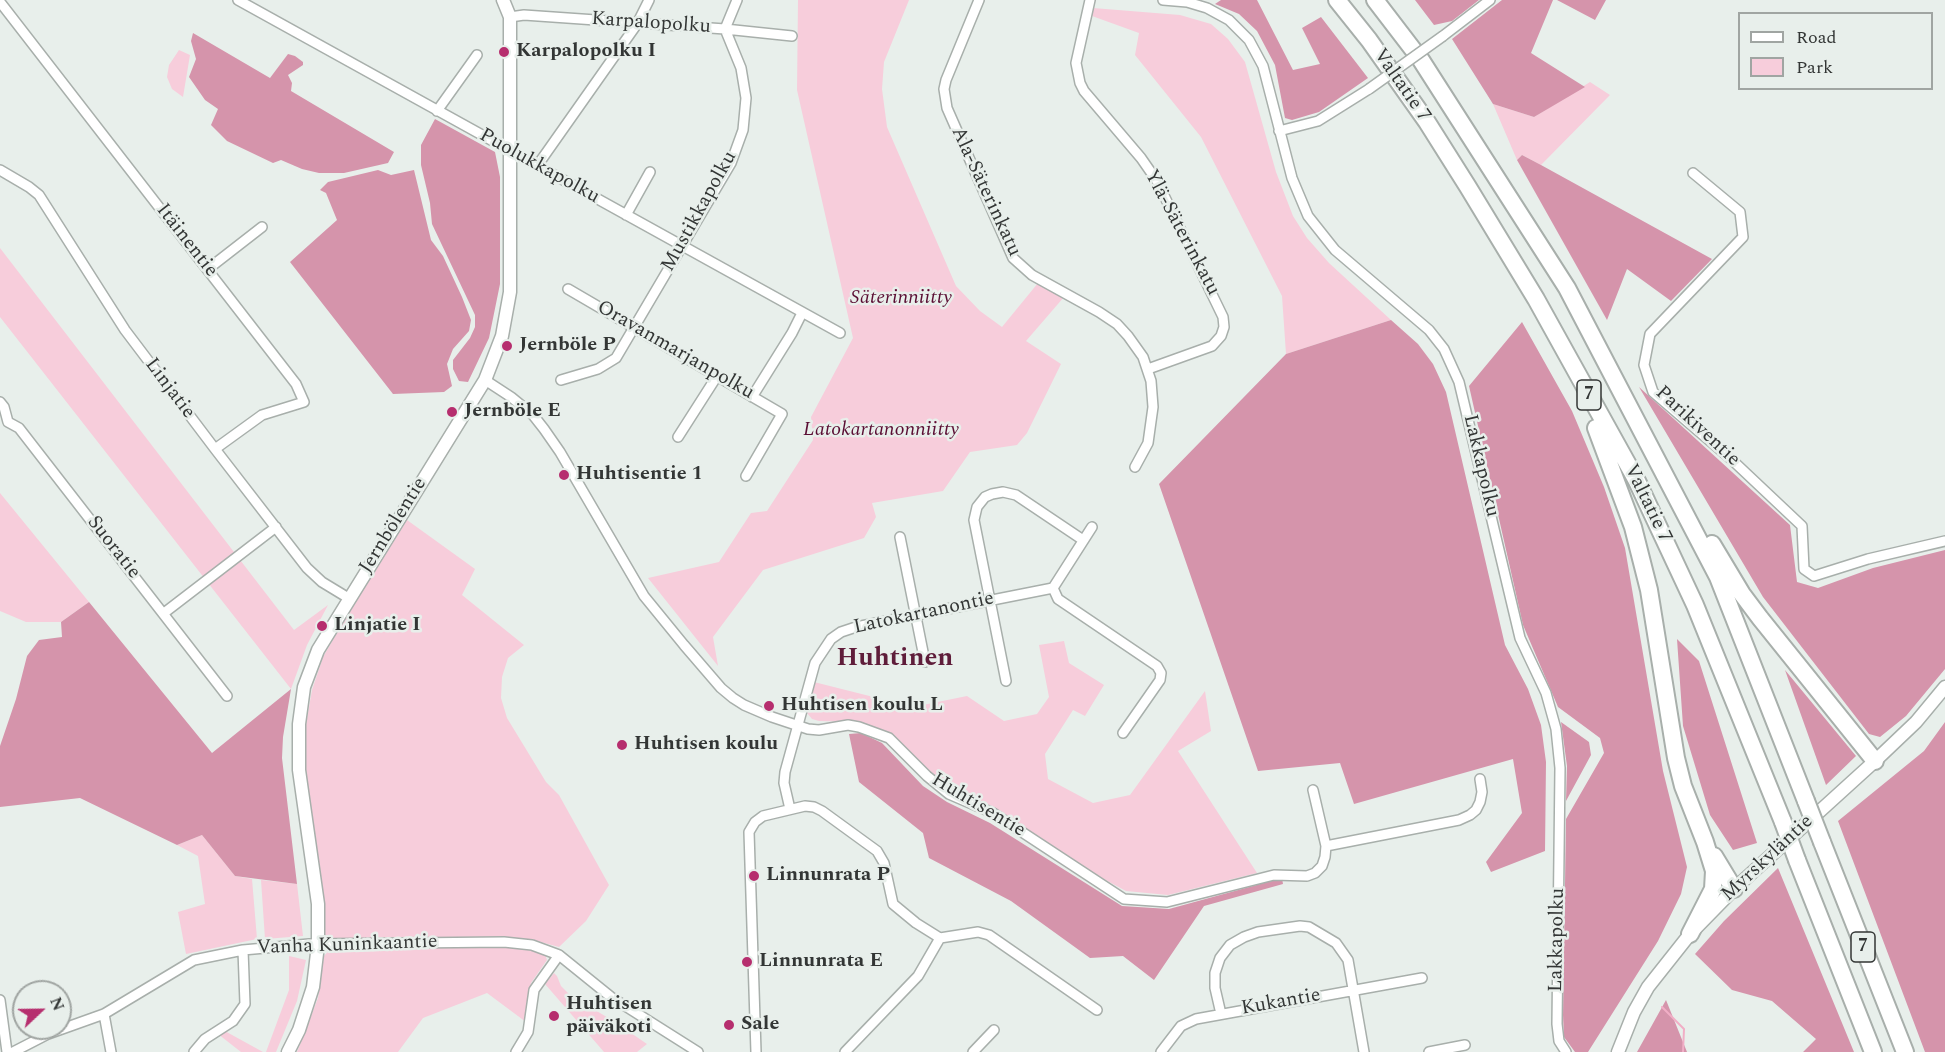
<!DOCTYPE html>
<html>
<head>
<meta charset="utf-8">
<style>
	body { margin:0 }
	#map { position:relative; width:1945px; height:1052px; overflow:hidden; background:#e8efeb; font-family:Spectral,serif }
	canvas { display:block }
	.legend { position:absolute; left:1738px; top:12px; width:195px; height:78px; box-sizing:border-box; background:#e8efeb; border:2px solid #a0a5a2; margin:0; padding:8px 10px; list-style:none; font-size:18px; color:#333635 }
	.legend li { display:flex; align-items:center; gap:12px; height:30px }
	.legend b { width:30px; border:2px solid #a0a5a2 }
	.north { position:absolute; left:12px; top:980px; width:60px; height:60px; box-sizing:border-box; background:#e8efeb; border:2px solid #a0a5a2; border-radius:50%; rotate:68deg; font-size:16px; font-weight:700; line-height:24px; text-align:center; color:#333635 }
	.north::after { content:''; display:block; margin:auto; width:21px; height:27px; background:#b62e6e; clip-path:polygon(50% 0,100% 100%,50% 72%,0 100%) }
</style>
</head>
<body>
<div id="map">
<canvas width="1945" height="1052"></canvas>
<ul class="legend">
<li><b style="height:8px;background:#fff"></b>Road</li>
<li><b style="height:16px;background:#f7cddb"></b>Park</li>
</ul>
<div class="north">N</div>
</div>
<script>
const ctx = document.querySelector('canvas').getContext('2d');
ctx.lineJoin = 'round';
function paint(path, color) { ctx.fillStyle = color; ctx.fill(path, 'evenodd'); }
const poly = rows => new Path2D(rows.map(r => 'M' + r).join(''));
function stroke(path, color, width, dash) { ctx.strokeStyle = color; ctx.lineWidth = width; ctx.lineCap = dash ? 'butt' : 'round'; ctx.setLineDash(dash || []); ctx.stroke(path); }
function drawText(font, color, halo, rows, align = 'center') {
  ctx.font = font + ' Spectral,serif'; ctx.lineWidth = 5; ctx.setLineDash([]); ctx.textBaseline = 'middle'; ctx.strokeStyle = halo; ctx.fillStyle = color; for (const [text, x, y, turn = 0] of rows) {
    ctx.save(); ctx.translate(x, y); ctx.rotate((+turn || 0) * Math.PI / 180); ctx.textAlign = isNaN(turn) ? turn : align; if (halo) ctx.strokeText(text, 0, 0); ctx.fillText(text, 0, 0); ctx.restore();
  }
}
const green = poly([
	[798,0,909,0,884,62,882,89,887,127,956,286,980,311,1002,327,1038,283,1064,297,1026,341,1061,364,1027,433,1017,445,970,452,943,491,872,503,876,517,864,538,763,570,713,637,718,666,648,578,719,562,751,513,767,511,813,440,811,417,853,338,797,90],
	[1093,8,1180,15,1211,24,1228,39,1245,62,1276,172,1293,216,1307,238,1329,263,1391,320,1286,354,1282,296,1201,137,1135,55,1139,33,1092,16],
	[179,50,190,55,183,97,172,89,167,77,169,65],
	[1590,82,1610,95,1541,165,1522,155,1517,160,1493,104,1534,117],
	[0,248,294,630,328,605,307,645,291,689,0,317],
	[0,493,89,602,61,622,26,622,0,611],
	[407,520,475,569,462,595,524,645,508,658,502,677,501,698,507,718,546,782,559,795,609,885,586,921,559,947,537,941,518,939,458,937,334,943,324,938,322,902,304,765,305,730,312,690,323,657,338,631],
	[1064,641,1069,663,1104,685,1085,716,1073,710,1045,754,1048,779,1093,803,1130,795,1205,691,1211,731,1178,751,1257,873,1168,895,1126,891,1100,877,1001,813,962,794,934,776,893,735,857,722,819,721,812,719,807,713,814,682,913,707,967,696,1004,721,1037,714,1049,697,1039,645],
	[202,835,235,876,252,879,257,939,186,954,178,912,205,904,198,856,177,845],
	[261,880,297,884,303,936,265,939],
	[501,946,530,949,545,954,547,960,531,983,527,1000,526,1022,487,993,423,1018,398,1052,297,1052,318,998,324,956,331,948],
	[289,956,306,960,297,1001,276,1052,266,1052,289,990],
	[554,973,557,976,561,986,570,995,615,1022,647,1044,637,1052,604,1052,545,984],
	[223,1030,263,1052,241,1052,218,1034]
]);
const forest = poly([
	[1221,0,1257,0,1293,70,1320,64,1302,28,1321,17,1368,78,1319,112,1292,120,1285,118,1275,65,1257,31,1239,14,1215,4],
	[1415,0,1479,0,1452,21,1434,25],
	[1502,0,1553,0,1531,53,1585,87,1534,117,1493,104,1452,39],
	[1557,0,1606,0,1595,20],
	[193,33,270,78,288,54,295,56,303,62,303,65,288,75,292,83,291,91,394,152,388,163,344,173,319,173,302,169,281,160,273,163,227,141,211,125,218,109,205,100,189,77,196,59,191,41],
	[435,119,495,152,500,177,500,284,489,338,468,382,459,381,453,369,453,360,470,338,475,327,475,315,432,224,430,203,421,165,421,145],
	[1522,155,1541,165,1712,259,1671,301,1627,269,1607,320,1517,160],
	[378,170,391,175,414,170,431,240,443,256,462,297,471,320,469,331,453,349,447,364,452,386,444,392,393,394,290,262,337,220,326,193,320,190,328,182],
	[1391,320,1418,344,1433,364,1446,392,1505,645,1528,689,1541,725,1546,762,1545,851,1491,872,1486,862,1522,813,1513,759,1354,804,1340,763,1258,771,1159,484,1286,354],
	[1522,322,1572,411,1604,487,1625,548,1663,771,1687,867,1681,894,1658,941,1588,1052,1575,1052,1564,1037,1563,1015,1566,819,1604,753,1600,738,1558,707,1523,625,1469,386],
	[1639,387,1790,525,1797,582,1818,588,1873,568,1945,550,1945,669,1906,716,1880,737,1869,734,1763,597],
	[89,602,212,753,291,689,283,737,282,758,297,884,235,876,202,835,177,845,80,798,0,807,0,746,16,699,27,656,39,640,62,637,61,622],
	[1677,639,1699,661,1757,843,1733,850,1710,815,1683,726],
	[1785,670,1856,756,1826,785],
	[1561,722,1589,742,1591,755,1566,801,1567,766],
	[1945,722,1945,1052,1925,1052,1838,821,1924,751],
	[861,733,882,743,923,786,947,802,990,823,1122,906,1169,909,1282,878,1283,884,1204,906,1154,980,1123,956,1090,958,1011,901,929,858,923,833,859,782,849,734],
	[1778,868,1854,1052,1803,1052,1816,1039,1772,1001,1732,990,1695,954,1724,921],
	[1666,1000,1687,1052,1637,1052]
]);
const stream = poly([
	[1662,1007,1684,1029,1683,1052]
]);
const minor = poly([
	[238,0,840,333],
	[979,0,946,80,944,89,947,108,1013,258,1032,275,1099,312,1117,324,1128,336,1143,357,1151,381,1153,407,1148,443,1135,467],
	[1090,0,1076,63,1080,83,1084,91,1141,158,1157,181,1223,317,1224,327,1221,336,1212,346,1148,369],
	[1163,0,1187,2,1207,8,1229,20,1249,40,1263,66,1292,178,1308,216,1335,250,1429,330,1444,349,1459,382,1520,638,1546,693,1556,729,1560,768,1557,1024,1559,1041,1566,1052],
	[0,2,296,384,304,402,262,415,215,449],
	[510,17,524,15,725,29,792,36],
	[1443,36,1490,0],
	[437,111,477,55],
	[1279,131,1318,121,1369,89],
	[537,166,637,24,649,0],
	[0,170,29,187,39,195,125,330,215,449,307,568,322,582,350,599],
	[1693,173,1740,212,1743,237,1650,334,1644,365,1653,392,1731,459,1802,526,1804,569,1814,576,1868,559,1945,541],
	[626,215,650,172],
	[208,269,262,227],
	[568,289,782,414,746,476],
	[485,380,511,397,533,415,544,429,560,452,644,596,684,645,721,688,733,698,744,705,772,717,808,729,819,730,848,725,859,727,889,738,927,776,949,794,993,813,1124,899,1167,902,1274,875,1307,876,1315,873,1322,866,1325,857,1326,846,1313,790],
	[561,380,598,369,616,358,731,163,743,130,746,98,741,68,725,29,737,0],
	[752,397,792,333,802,313],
	[0,402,4,407,8,422,19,428,227,696],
	[678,437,717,376],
	[900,537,925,662],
	[1053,588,1058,599,1157,666,1161,673,1160,680,1123,733],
	[164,613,276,527],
	[1006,681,974,520,977,507,985,497,992,494,1003,492,1016,495,1083,540],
	[790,809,784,783,785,772,815,663,831,639,841,632,856,627,1053,588,1092,527],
	[1326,846,1459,820,1470,815,1476,810,1480,802,1482,792,1480,779],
	[0,1000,7,1052],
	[104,1014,111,1052],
	[1221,1014,1215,988,1215,973,1220,958,1230,945,1244,937,1258,932,1300,926,1309,927,1336,943,1348,960,1364,1052],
	[13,1052,48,1034,104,1014,194,960,243,950,309,944,504,942,532,945,559,955,611,997,698,1052],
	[194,1052,205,1039,233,1021,245,1004,243,950],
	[516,1052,528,1032,534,990,559,955],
	[756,1052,749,832,755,822,763,816,805,806,814,807,822,811,877,851,884,863,893,904,916,923,940,938,978,932,989,935,1097,1010],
	[845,1052,918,976,940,938],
	[973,1052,994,1030],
	[1161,1052,1181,1026,1196,1019,1422,978],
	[1429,1052,1465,1045]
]);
const tertiary = poly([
	[288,1052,299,1030,313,987,318,945,318,904,299,770,299,724,304,687,318,650,485,380,502,336,510,292,510,17,503,0],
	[1618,1052,1634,1012,1648,987,1690,934,1734,889,1875,761,1916,722,1945,687]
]);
const motorway = poly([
	[1337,0,1369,40,1427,122,1468,187,1536,299,1637,481,1695,605,1783,822],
	[1375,0,1421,60,1567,288,1718,577,1806,801],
	[1596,428,1633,527,1649,590,1676,758,1683,786,1705,842,1714,871,1713,889,1690,934],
	[1712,544,1742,594,1760,618,1875,761],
	[1822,842,1905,1052],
	[1714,856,1734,889],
	[1797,860,1873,1052]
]);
const minorBridge = poly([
	[1369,89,1443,36]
]);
const motorwayBridge = poly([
	[1806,801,1822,842],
	[1783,822,1797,860]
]);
const markers = [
	[504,52,6,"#b62e6e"],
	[507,346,6,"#b62e6e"],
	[452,412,6,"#b62e6e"],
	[564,475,6,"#b62e6e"],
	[322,626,6,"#b62e6e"],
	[769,706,6,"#b62e6e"],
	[622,745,6,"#b62e6e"],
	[754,876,6,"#b62e6e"],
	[747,962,6,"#b62e6e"],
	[554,1016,6,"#b62e6e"],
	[729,1025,6,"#b62e6e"]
];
const shields = [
	[1589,395,24],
	[1863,947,24]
];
const shieldNames = [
	["7",1589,395],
	["7",1863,947]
];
const streetNames = [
	["Karpalopolku",651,24,4],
	["Valtatie 7",1401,86,55],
	["Puolukkapolku",539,167,29],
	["Ala-Säterinkatu",985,192,65],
	["Mustikkapolku",700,212,-61],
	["Ylä-Säterinkatu",1181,233,62],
	["Itäinentie",186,241,52],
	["Oravanmarjanpolku",675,351,30],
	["Linjatie",169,389,53],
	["Parikiventie",1697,427,43],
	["Lakkapolku",1480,466,77],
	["Valtatie 7",1647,504,64],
	["Jernbölentie",394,526,-58],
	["Suoratie",113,548,52],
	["Latokartanontie",924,614,-12],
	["Huhtisentie",978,806,31],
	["Myrskyläntie",1768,859,-43],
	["Lakkapolku",1558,940,-89],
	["Vanha Kuninkaantie",347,946,-2],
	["Kukantie",1281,1003,-10]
];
const poiNames = [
	["Karpalopolku I",516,52],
	["Jernböle P",519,346],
	["Jernböle E",464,412],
	["Huhtisentie 1",576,475],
	["Linjatie I",334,626],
	["Huhtisen koulu L",781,706],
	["Huhtisen koulu",634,745],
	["Linnunrata P",766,876],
	["Linnunrata E",759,962],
	["Huhtisen",566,1005],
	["päiväkoti",566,1028],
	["Sale",741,1025]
];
const parkNames = [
	["Säterinniitty",901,299],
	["Latokartanonniitty",881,431]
];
const districtNames = [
	["Huhtinen",895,660]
];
paint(green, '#f7cddb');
paint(forest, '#d594ab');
stroke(stream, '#f1aec6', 2);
stroke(minor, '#a8afab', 12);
stroke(tertiary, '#a8afab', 15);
stroke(motorway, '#a8afab', 20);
stroke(minor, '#fff', 9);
stroke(tertiary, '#fff', 12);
stroke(motorway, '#fff', 16);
stroke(minorBridge, '#a8afab', 12, []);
stroke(motorwayBridge, '#a8afab', 20, []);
stroke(minorBridge, '#fff', 9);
stroke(motorwayBridge, '#fff', 16);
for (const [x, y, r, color] of markers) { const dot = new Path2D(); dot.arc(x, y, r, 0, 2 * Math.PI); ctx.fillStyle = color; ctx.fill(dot); stroke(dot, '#e8efeb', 2); }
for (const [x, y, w] of shields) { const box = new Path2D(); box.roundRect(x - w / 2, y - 15, w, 30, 4.5); ctx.fillStyle = '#e8efeb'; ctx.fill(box); stroke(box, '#333635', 1.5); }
drawText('bold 18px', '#333635', null, shieldNames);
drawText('20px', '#333635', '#e8efeb', streetNames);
drawText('bold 20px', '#333635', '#e8efeb', poiNames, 'left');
drawText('italic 20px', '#5a0d33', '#e8efeb', parkNames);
drawText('bold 26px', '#5f1d3a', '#e8efeb', districtNames);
</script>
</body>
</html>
